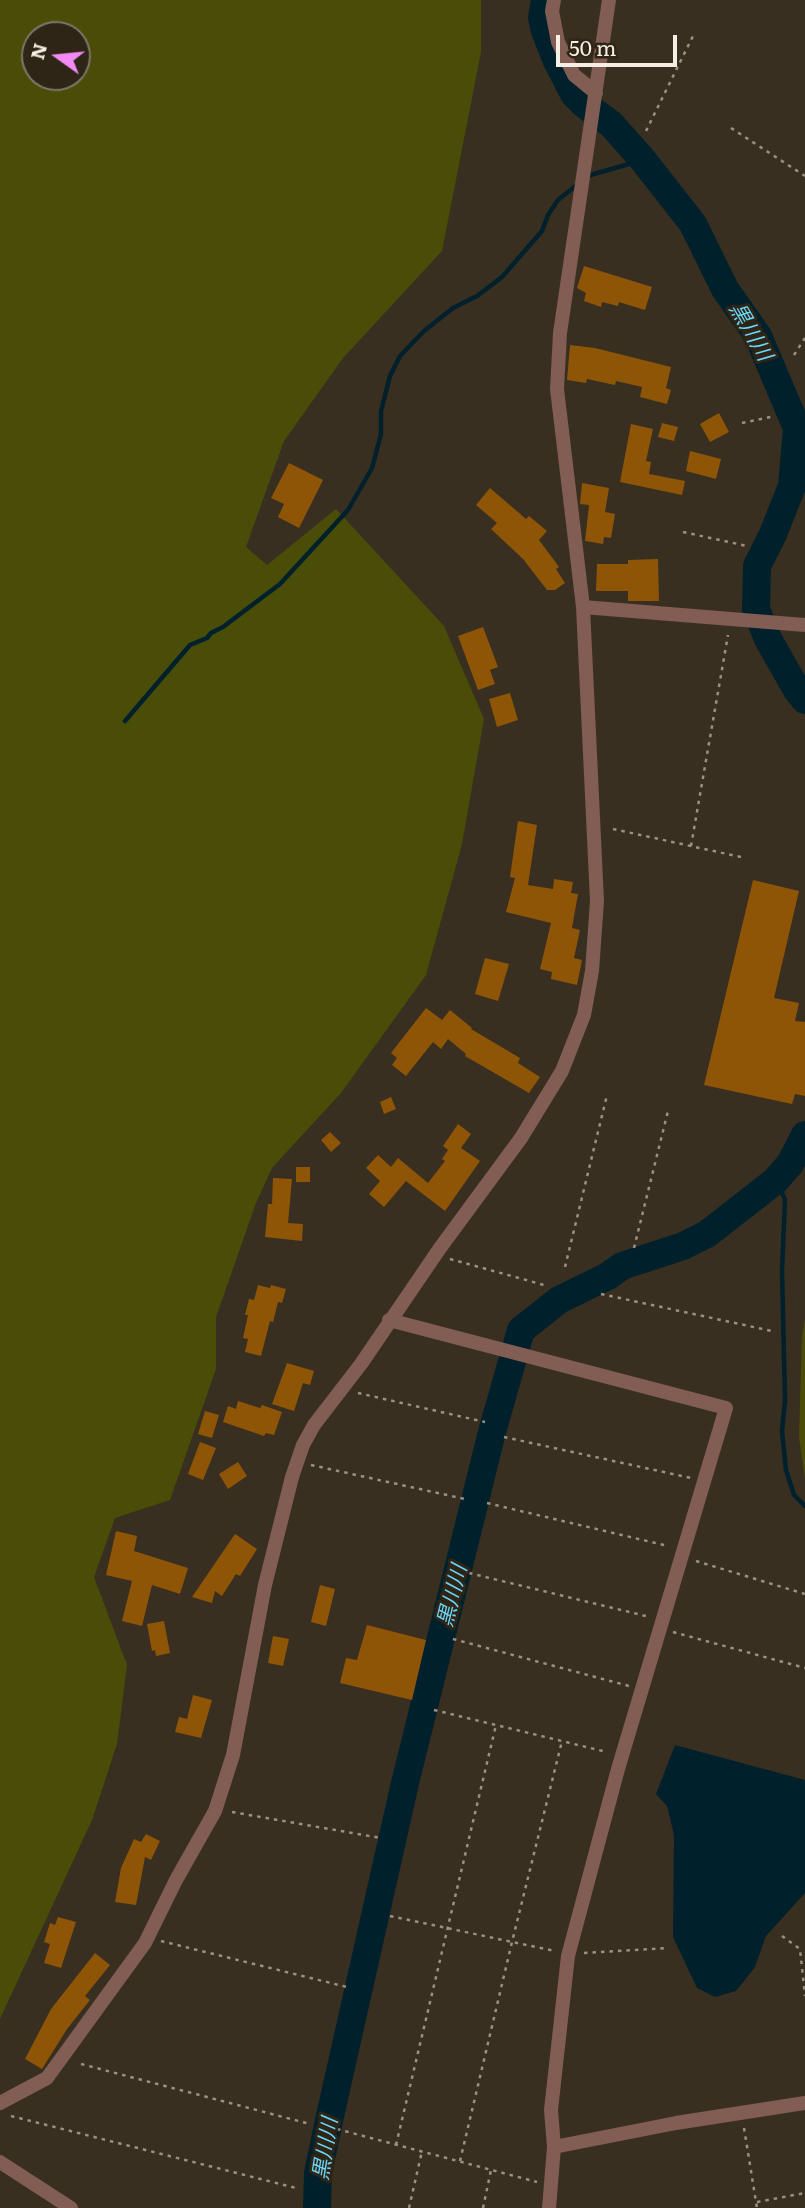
<!DOCTYPE html>
<html>
<head>
<meta charset="utf-8">
<style>
	body { margin:0 }
	#map { position:relative; width:805px; height:2208px; overflow:hidden; background:#392f20; font-family:Literata,serif }
	canvas { display:block }
	.north { position:absolute; left:21px; top:21px; width:70px; height:70px; box-sizing:border-box; background:#2f2516; border:2px solid #7e7669; border-radius:50%; rotate:285deg; font-size:19px; font-weight:700; line-height:28px; text-align:center; color:#f5efe5 }
	.north::after { content:''; display:block; margin:auto; width:24px; height:32px; background:#f28af3; clip-path:polygon(50% 0,100% 100%,50% 72%,0 100%) }
	.scale { position:absolute; left:556px; top:35px; width:121px; height:32px; box-sizing:border-box; border:4px solid #f5efe5; border-top:0; padding-left:9px; font-size:21px; line-height:24px; white-space:nowrap; color:#f5efe5; -webkit-text-stroke:5px #2f2516; paint-order:stroke }
</style>
</head>
<body>
<div id="map">
<canvas width="805" height="2208"></canvas>
<div class="north">N</div>
<div class="scale">50 m</div>
</div>
<script>
const ctx = document.querySelector('canvas').getContext('2d');
ctx.lineJoin = 'round';
function paint(path, color) { ctx.fillStyle = color; ctx.fill(path, 'evenodd'); }
const poly = rows => new Path2D(rows.map(r => 'M' + r).join(''));
function stroke(path, color, width, dash) { ctx.strokeStyle = color; ctx.lineWidth = width; ctx.lineCap = dash ? 'butt' : 'round'; ctx.setLineDash(dash || []); ctx.stroke(path); }
function drawText(font, color, halo, rows, align = 'center') {
  ctx.font = font + ' Literata,"Noto Sans JP",serif'; ctx.lineWidth = 6; ctx.setLineDash([]); ctx.textBaseline = 'middle'; ctx.strokeStyle = halo; ctx.fillStyle = color; for (const [text, x, y, turn = 0] of rows) {
    ctx.save(); ctx.translate(x, y); ctx.rotate((+turn || 0) * Math.PI / 180); ctx.textAlign = isNaN(turn) ? turn : align; if (halo) ctx.strokeText(text, 0, 0); ctx.fillText(text, 0, 0); ctx.restore();
  }
}
const green = poly([
	[0,0,481,0,481,52,442,251,343,358,284,441,246,547,267,565,336,509,444,626,484,719,462,844,426,975,341,1093,272,1168,256,1203,216,1317,216,1369,170,1500,115,1518,94,1577,127,1665,117,1744,92,1820,0,2019],
	[77,35,77,77,35,77,35,35],
	[805,1319,805,1479,799,1437,802,1336]
]);
const water = poly([
	[675,1745,805,1780,805,1893,766,1936,755,1967,736,1991,715,1997,697,1988,673,1937,674,1835,667,1806,656,1794]
]);
const stream = poly([
	[587,176,643,160],
	[125,721,190,645,207,638,211,633,223,627,280,584,348,510,372,468,381,434,381,411,390,376,400,356,424,331,453,308,477,296,502,277,542,231,548,215,558,200,578,184],
	[775,1181,778,1182,785,1200,782,1271,785,1400,782,1431,786,1470,794,1495,805,1506]
]);
const river = poly([
	[545,0,542,18,545,31,556,59,574,94,584,104,611,124,643,160,693,224,725,289,758,336,797,428,792,486,773,534,757,566,756,609,768,639,797,690,805,700],
	[317,2208,318,2173,330,2116,405,1783,492,1432,521,1330,559,1300,608,1276,622,1266,683,1246,707,1234,775,1181,790,1164,805,1135]
]);
const building = poly([
	[584,266,652,287,645,310,619,302,618,306,602,302,601,307,584,301,586,293,577,288],
	[570,345,595,348,671,367,666,388,671,390,667,404,640,397,642,387,616,381,615,385,587,379,586,383,567,380],
	[719,413,729,432,710,442,700,424],
	[662,423,678,427,674,441,658,437],
	[631,424,653,429,646,461,651,462,649,474,685,481,682,495,620,482],
	[690,451,721,459,716,479,686,471],
	[289,463,323,480,299,528,278,517,284,504,271,498],
	[582,483,609,488,605,512,615,514,611,538,604,537,603,544,585,541,589,505,580,504],
	[490,488,526,519,529,516,547,531,539,540,559,567,556,569,565,583,555,590,547,590,523,559,491,529,497,523,476,505],
	[658,559,659,601,628,601,628,591,596,591,597,564,628,564,628,560],
	[483,627,498,667,490,670,495,684,478,690,458,636],
	[510,693,518,720,497,727,489,699],
	[518,821,537,825,528,885,553,889,554,879,573,882,571,893,578,894,572,928,580,930,574,958,582,960,577,985,551,979,552,972,540,969,551,923,506,912,515,878,510,877],
	[753,880,799,891,774,998,799,1003,795,1021,805,1022,805,1096,795,1094,792,1104,704,1085],
	[485,958,509,964,498,1001,475,994],
	[426,1008,442,1020,450,1010,472,1028,471,1029,520,1058,518,1063,540,1077,529,1093,465,1056,466,1054,448,1039,441,1049,433,1042,406,1076,392,1065,397,1058,391,1053],
	[391,1097,396,1109,384,1114,380,1102],
	[458,1124,471,1134,461,1148,480,1161,445,1211,406,1181,384,1207,369,1194,380,1181,366,1168,378,1155,391,1167,398,1158,428,1183,445,1161,442,1159,448,1150,443,1146],
	[330,1132,341,1143,331,1152,321,1140],
	[296,1167,310,1167,310,1182,296,1182],
	[273,1178,292,1179,288,1223,303,1224,302,1241,265,1237,268,1204,272,1204],
	[258,1285,270,1288,271,1285,286,1289,282,1303,278,1302,273,1322,270,1321,261,1356,245,1352,248,1339,243,1338,248,1315,245,1315,249,1299,254,1300],
	[287,1363,314,1371,310,1385,303,1383,294,1411,272,1404],
	[238,1401,260,1408,262,1405,282,1412,274,1435,266,1433,264,1436,223,1422,228,1406,236,1409],
	[205,1411,219,1415,212,1438,198,1434],
	[200,1442,216,1448,203,1480,188,1474],
	[238,1462,247,1476,228,1489,219,1474],
	[116,1531,137,1536,134,1551,188,1568,180,1594,152,1585,142,1626,122,1621,132,1581,106,1575],
	[235,1534,257,1549,240,1576,236,1574,222,1596,215,1591,212,1603,192,1597],
	[320,1585,335,1589,326,1626,311,1622],
	[164,1621,170,1653,156,1656,155,1650,152,1651,147,1624],
	[367,1625,426,1640,412,1700,340,1683,346,1658,357,1660],
	[273,1636,289,1639,283,1666,268,1663],
	[193,1695,212,1700,201,1738,175,1732,179,1717,187,1719],
	[146,1834,160,1841,151,1860,145,1857,136,1905,115,1902,121,1868,134,1839,141,1842],
	[58,1917,76,1922,61,1968,44,1963,50,1944,44,1942,50,1923,55,1925],
	[95,1953,110,1965,85,1996,90,2000,67,2029,42,2069,25,2059,51,2009]
]);
const path = poly([
	[731,128,805,176],
	[646,131,693,36],
	[794,355,805,338],
	[742,423,775,416],
	[683,532,747,546],
	[613,829,741,857],
	[691,846,728,635],
	[634,1248,668,1111],
	[450,1259,544,1285],
	[565,1267,607,1095],
	[601,1294,772,1331],
	[358,1393,485,1422],
	[504,1437,691,1478],
	[311,1465,465,1499],
	[487,1503,668,1546],
	[696,1561,805,1594],
	[469,1573,650,1617],
	[673,1632,805,1668],
	[453,1639,629,1686],
	[434,1710,607,1752],
	[232,1812,381,1838],
	[390,1916,555,1951],
	[782,1936,800,1949,805,1996],
	[161,1941,347,1987],
	[584,1953,668,1948],
	[81,2064,310,2124],
	[11,2116,296,2188],
	[744,2128,757,2208],
	[337,2129,537,2182],
	[396,2145,496,1725],
	[460,2161,512,1942,562,1741],
	[757,2202,805,2193],
	[409,2208,422,2151],
	[483,2208,491,2170]
]);
const street = poly([
	[554,0,552,11,558,42,574,75,596,93],
	[583,607,805,625],
	[389,1320,726,1408,618,1769,568,1956,551,2110,554,2147,549,2208],
	[0,2103,47,2078,145,1943,176,1880,215,1811,233,1755,265,1585,292,1477,303,1445,314,1425,361,1364,440,1248,521,1138,562,1071,584,1015,592,971,597,901,583,607,557,389,560,333,609,0],
	[554,2147,676,2123,805,2103],
	[0,2162,71,2208]
]);
const waterNames = [
	["黒川川",750,332,60],
	["黒川川",453,1596,-76],
	["黒川川",326,2149,-81]
];
paint(green, '#494d07');
paint(water, '#00212c');
stroke(stream, '#00212c', 4.5);
stroke(river, '#00212c', 28);
paint(building, '#8e5507');
stroke(path, '#999185', 2.5, [3.5, 5]);
stroke(street, '#815d54', 14);
drawText('italic 21px', '#69d7fb', '#2f2516', waterNames);
</script>
</body>
</html>
